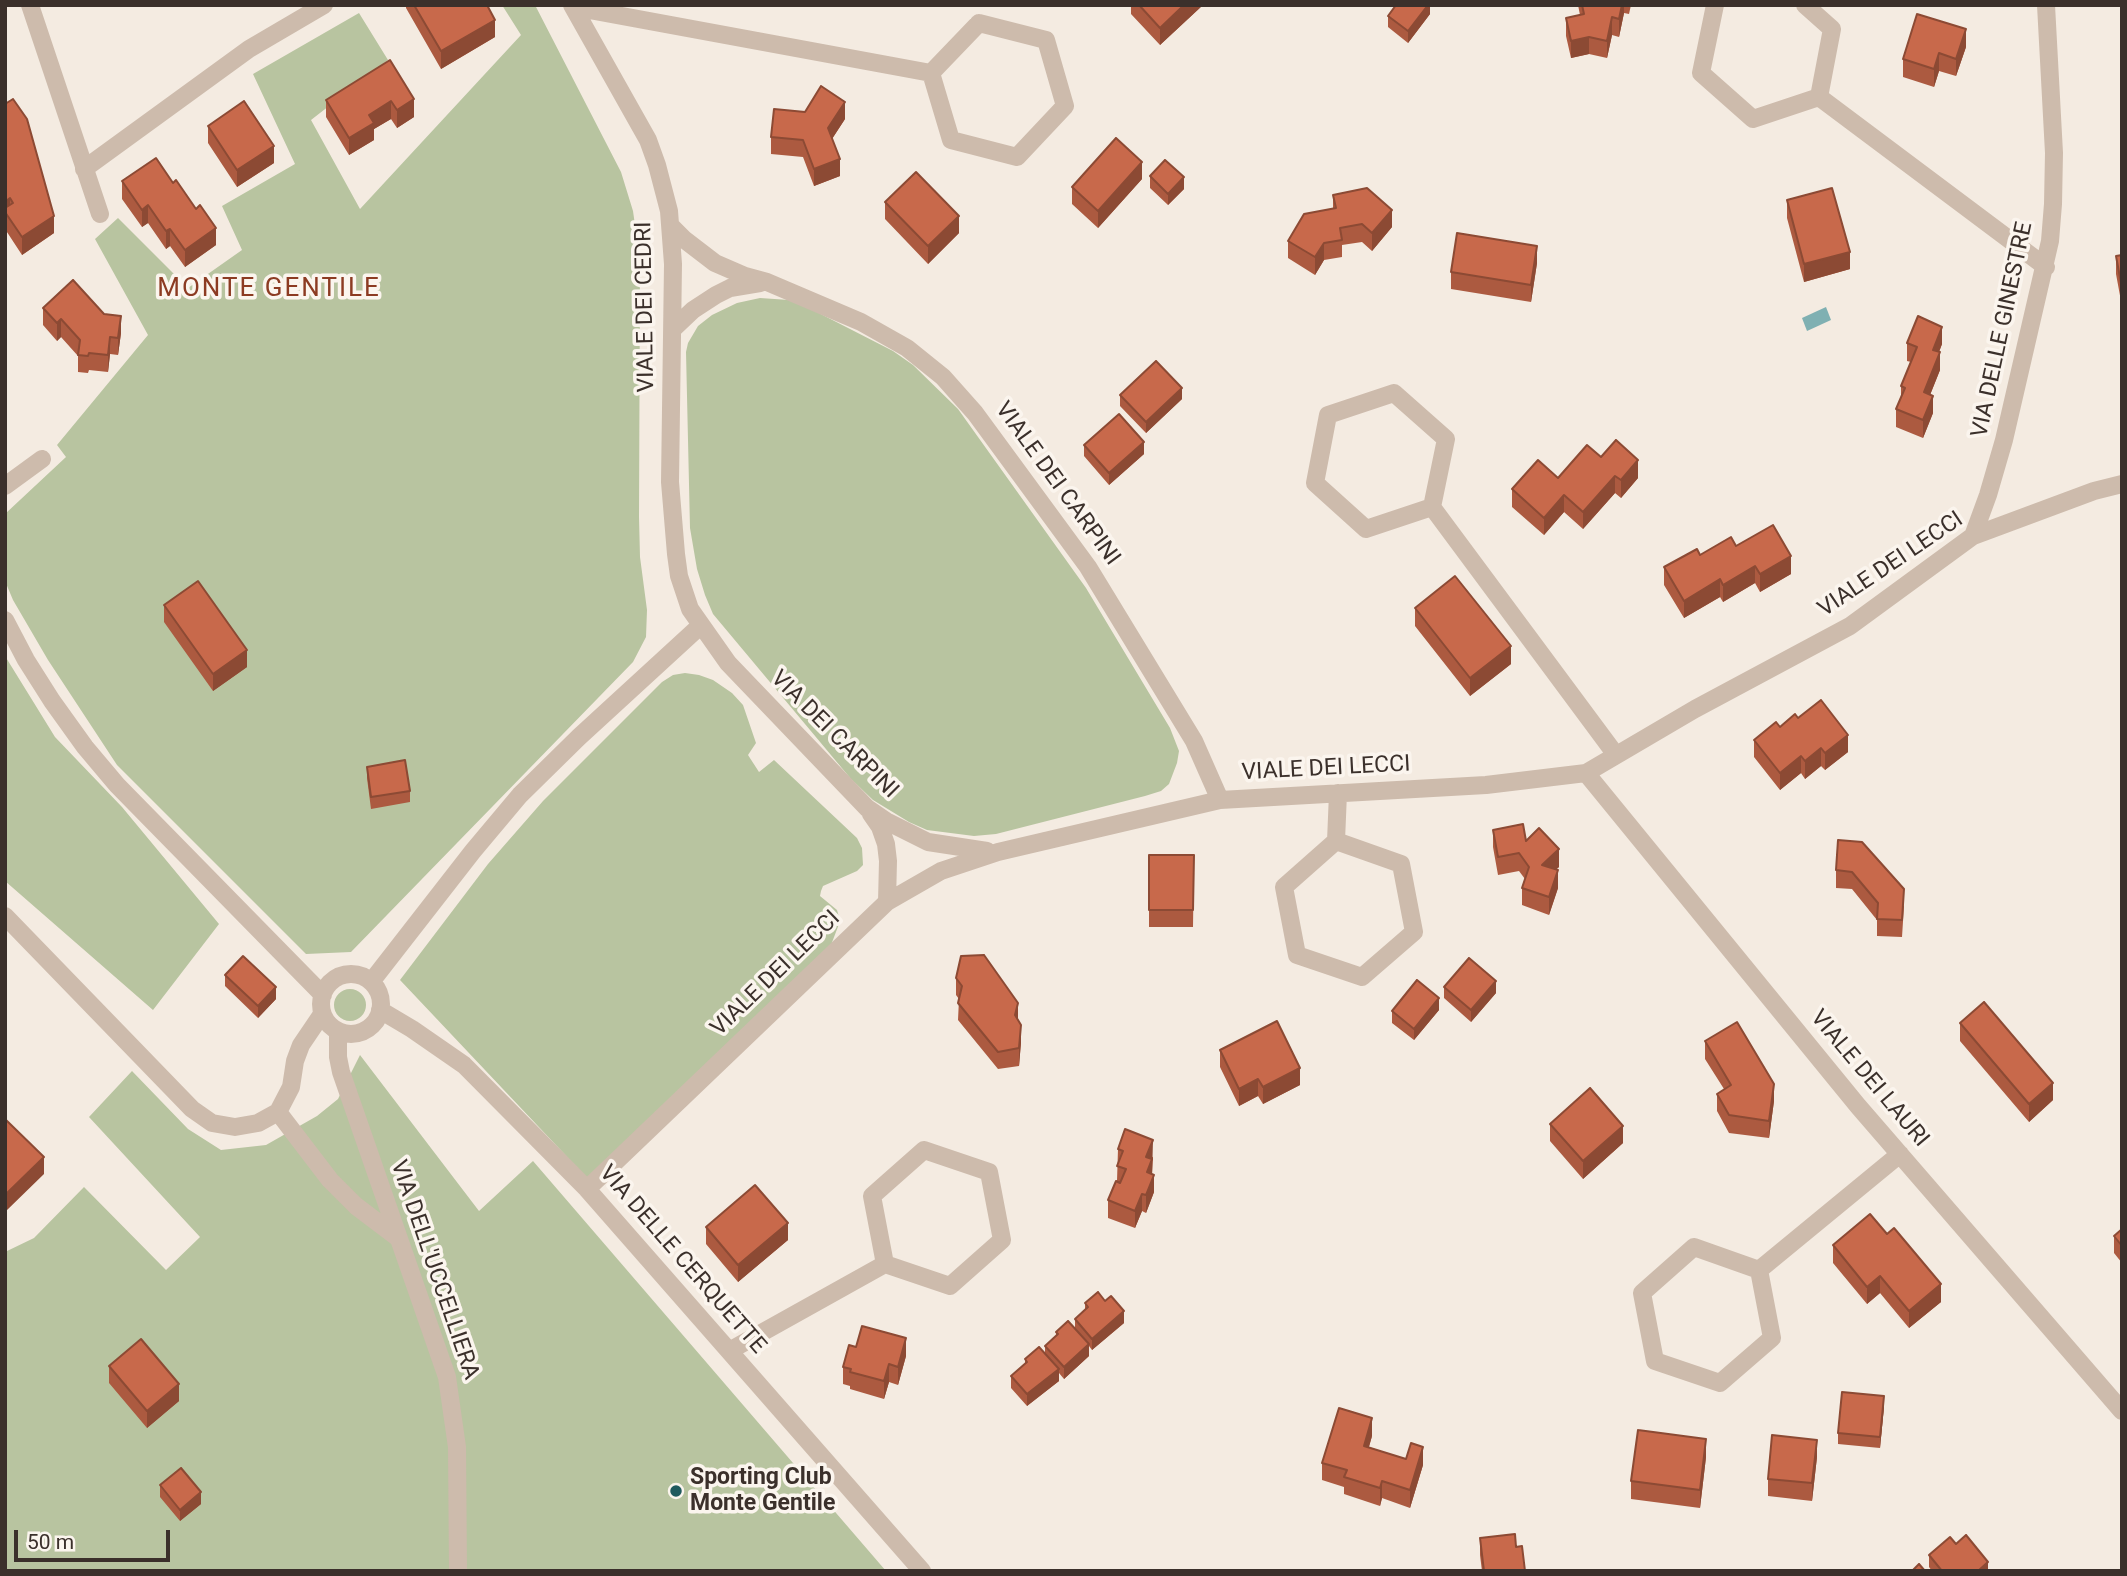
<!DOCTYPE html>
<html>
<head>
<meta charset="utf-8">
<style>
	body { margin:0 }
	#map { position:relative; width:2127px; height:1576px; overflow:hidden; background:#f4ebe1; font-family:Roboto,sans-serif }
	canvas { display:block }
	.frame { position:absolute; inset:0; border:7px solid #3b302b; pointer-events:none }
	.scale { position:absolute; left:14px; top:1530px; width:156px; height:32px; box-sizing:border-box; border:4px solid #3b302b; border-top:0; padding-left:9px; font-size:21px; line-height:24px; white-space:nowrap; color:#3b302b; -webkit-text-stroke:5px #fbf5ee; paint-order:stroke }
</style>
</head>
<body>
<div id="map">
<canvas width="2127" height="1576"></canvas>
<div class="frame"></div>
<div class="scale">50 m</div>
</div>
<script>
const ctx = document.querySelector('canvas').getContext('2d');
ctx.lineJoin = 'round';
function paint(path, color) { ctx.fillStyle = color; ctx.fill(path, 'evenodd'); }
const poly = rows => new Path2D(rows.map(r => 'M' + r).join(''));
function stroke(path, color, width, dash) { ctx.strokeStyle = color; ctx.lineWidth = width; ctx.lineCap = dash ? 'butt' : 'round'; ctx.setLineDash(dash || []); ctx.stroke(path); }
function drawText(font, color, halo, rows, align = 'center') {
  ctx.font = font + ' Roboto,sans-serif'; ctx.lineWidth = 7; ctx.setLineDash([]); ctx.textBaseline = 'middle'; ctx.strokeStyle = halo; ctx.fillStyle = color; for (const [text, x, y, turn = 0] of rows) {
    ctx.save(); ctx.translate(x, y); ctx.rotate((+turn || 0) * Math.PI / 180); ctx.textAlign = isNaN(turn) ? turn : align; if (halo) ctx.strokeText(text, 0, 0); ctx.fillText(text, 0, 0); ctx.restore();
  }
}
const green = poly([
	[502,5,535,5,621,172,633,211,640,260,639,517,640,557,647,610,646,637,633,662,351,952,306,954,117,765,48,660,13,600,5,581,5,514,66,457,57,445,148,335,95,239,118,218,188,288,242,250,222,206,295,164,253,74,359,13,388,60,311,120,360,209,521,35],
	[760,298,789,300,809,308,893,351,913,365,958,409,1086,588,1170,728,1179,751,1177,763,1169,784,1161,791,1145,796,996,834,974,836,927,830,909,822,873,800,851,779,713,614,705,595,697,569,690,528,686,352,688,343,698,326,712,315,737,303],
	[5,656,55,737,122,807,219,924,153,1010,5,881],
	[685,673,699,675,713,680,732,693,743,705,756,743,748,755,759,772,774,760,857,838,862,848,863,865,857,871,823,886,821,891,820,896,837,910,839,917,839,924,831,945,587,1178,400,980,488,864,543,801,662,682,673,675],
	'334 1005a16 16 0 1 1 32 0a16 16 0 1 1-32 0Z',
	[360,1055,479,1211,533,1161,886,1571,5,1571,5,1252,34,1238,84,1187,166,1270,200,1237,89,1117,132,1071,188,1129,221,1150,266,1145,317,1116,338,1099]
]);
const water = poly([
	[1826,307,1831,320,1807,331,1802,318]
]);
const minor = poly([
	[30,5,100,214],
	[572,5,648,140,657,165,669,211,673,264,670,482,676,554,679,576,690,609,728,663,867,808,886,821,928,842,987,851],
	[1715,5,1701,73,1753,119,1819,97,1832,29,1805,5],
	[573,7,931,73],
	[979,23,1046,40,1065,106,1017,157,951,140,931,73,979,23],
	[1819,97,2046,267],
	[84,169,249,49,324,5],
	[672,227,685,240,715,263,745,276,767,282,861,322,907,348,943,377,975,413,1088,567,1194,741,1220,800],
	[674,328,693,310,716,295,730,288,760,283],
	[1394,393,1446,439,1432,507,1366,529,1315,483,1328,415,1394,393],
	[5,486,42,459],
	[1432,507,1616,755],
	[1973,536,1988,495,2004,440,2050,241,2053,204,2054,153,2046,5],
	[5,620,26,660,52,701,85,747,117,785,323,995],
	[1586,773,1858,1106,2122,1411],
	[871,814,880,827,886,844,888,861,887,902],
	[1336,841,1401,864,1414,932,1362,977,1297,955,1284,887,1336,841],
	[1336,841,1338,793],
	[5,916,192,1109,212,1123,235,1127,258,1123,278,1112,330,1180,356,1206,397,1237],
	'321 1004a30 30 0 1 1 60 0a30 30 0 1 1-60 0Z',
	[371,982,473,851,520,795,579,737,700,626],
	[380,1010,412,1029,464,1065,587,1189,922,1571],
	[338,1032,338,1057,341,1072,447,1377,457,1447,458,1571],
	[278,1112,291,1087,295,1061,301,1045,322,1014],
	[924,1150,989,1172,1002,1240,950,1286,885,1264,872,1196,924,1150],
	[587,1189,887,902,941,871,998,852,1220,800,1486,785,1586,773,1695,709,1850,626,1973,536,2094,491,2122,484],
	[1694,1247,1759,1270,1772,1338,1720,1383,1655,1361,1642,1293,1694,1247],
	[1759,1270,1900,1154],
	[729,1351,885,1264]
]);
const wall = poly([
	[406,5,487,5,495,37,441,69,406,8],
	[1131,5,1203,5,1160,45,1131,14],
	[1430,5,1430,14,1408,43,1388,27,1388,16],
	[1578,5,1631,5,1629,14,1624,13,1619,37,1612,35,1607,58,1589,54,1571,58,1566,36,1566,18,1580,15],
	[1966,47,1956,76,1939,71,1934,87,1903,77,1903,59],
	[390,60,414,117,397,128,391,119,374,129,374,140,349,155,326,117,326,100],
	[5,104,54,233,22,255,5,229],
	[845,119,832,139,840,176,814,186,803,157,771,154,771,137],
	[208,126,274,163,237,187,208,143],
	[1150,176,1184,189,1168,205,1150,188],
	[1142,179,1098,228,1072,204,1072,187],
	[122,181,216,245,185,267,170,246,166,249,148,223,142,227,122,199],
	[1333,195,1392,227,1372,251,1362,242,1342,245,1342,257,1324,260,1315,275,1288,258,1288,241,1333,209],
	[1787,200,1850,269,1804,282,1787,218],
	[885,202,959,233,928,264,885,219],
	[2122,255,2121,301,2116,274,2116,256],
	[1537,263,1531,302,1451,289,1451,272],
	[43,308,121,333,118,355,110,354,108,372,89,370,88,373,78,372,78,356,61,337,57,341,43,325],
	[1907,343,1942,344,1939,352,1940,370,1930,395,1933,413,1923,438,1896,427,1896,409,1901,397,1901,386,1911,362,1907,361],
	[1120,395,1182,399,1146,433,1120,406],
	[1084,445,1144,454,1109,485,1084,456],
	[1601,457,1638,478,1621,498,1615,493,1583,529,1564,512,1544,535,1512,507,1512,489,1558,478],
	[1736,546,1791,574,1760,592,1755,583,1723,602,1720,597,1684,618,1664,585,1664,567,1700,555],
	[164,605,247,667,213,691,164,622],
	[1415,608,1511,664,1470,696,1415,626],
	[1798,718,1848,752,1825,770,1821,766,1805,779,1801,773,1780,790,1754,757,1754,740],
	[367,767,410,791,410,802,371,809,367,778],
	[1493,830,1526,841,1559,867,1556,869,1558,888,1549,915,1522,905,1522,888,1525,879,1519,871,1498,875,1493,847],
	[1838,840,1904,906,1902,937,1877,936,1877,920,1852,889,1836,888,1836,870],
	[1149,855,1194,855,1193,927,1149,927],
	[225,975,276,999,258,1018,225,986],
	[956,978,1018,1020,1021,1042,1019,1066,998,1069,958,1020,959,999,956,995],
	[1444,987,1496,993,1471,1022,1444,998],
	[1439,1010,1414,1040,1392,1023,1392,1011],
	[1960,1023,2053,1100,2029,1122,1960,1041],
	[1705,1041,1774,1101,1769,1138,1729,1133,1717,1111,1717,1094,1724,1089,1705,1059],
	[1220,1050,1300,1085,1263,1104,1258,1096,1239,1106,1220,1067],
	[1550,1124,1623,1143,1583,1179,1550,1141],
	[1118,1149,1153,1157,1152,1174,1154,1192,1146,1213,1142,1211,1135,1228,1108,1218,1108,1200,1117,1181],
	[706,1227,788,1240,738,1282,706,1244],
	[2122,1229,2122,1263,2114,1253,2114,1236],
	[1833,1245,1941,1302,1909,1328,1880,1293,1867,1304,1833,1263],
	[1085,1303,1124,1323,1092,1350,1089,1346,1089,1356,1064,1379,1059,1373,1059,1381,1027,1406,1011,1388,1011,1376,1025,1364,1025,1359,1045,1354,1045,1346,1056,1336,1056,1332,1075,1329,1075,1319,1085,1310],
	[856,1347,906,1356,898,1385,889,1382,884,1399,850,1389,850,1386,843,1384,843,1367],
	[109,1366,179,1401,147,1428,109,1383],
	[1884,1407,1880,1448,1838,1444,1838,1433],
	[1372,1436,1369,1447,1423,1465,1410,1508,1382,1498,1380,1506,1344,1494,1344,1487,1322,1480,1322,1463],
	[1706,1457,1700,1508,1631,1499,1631,1481],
	[1817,1457,1812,1501,1768,1496,1768,1479],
	[160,1485,201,1504,180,1521,160,1497],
	[1480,1538,1516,1547,1525,1571,1482,1571,1480,1555],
	[1956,1544,1988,1571,1932,1571,1929,1567,1929,1555]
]);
const shadedWall = poly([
	[1184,5,1203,5,1160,45,1160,28],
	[1428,5,1430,5,1430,14,1408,43,1408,31],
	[1622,5,1624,5,1624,13,1619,37,1619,19],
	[1612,17,1612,35,1607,58,1607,41],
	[495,20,495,37,441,69,441,51],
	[1966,29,1966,47,1956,76,1956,59],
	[1589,37,1589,54,1571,58,1571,41],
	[1939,53,1939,71,1934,87,1934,69],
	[414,99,414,117,397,128,397,110],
	[391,101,391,119,374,129,374,140,349,155,349,138,369,115],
	[845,102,845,119,828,145,828,128],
	[274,146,274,163,237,187,237,170],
	[840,159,840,176,814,186,814,169],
	[1142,162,1142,179,1098,228,1098,211],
	[1184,177,1184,189,1168,205,1168,194],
	[10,198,10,216,6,213,6,201],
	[148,205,148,223,142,227,142,210],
	[1392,210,1392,227,1372,251,1372,233],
	[54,216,54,233,22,255,22,237],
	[959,216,959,233,928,264,928,246],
	[216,228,216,245,185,267,185,250],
	[170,229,170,246,166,249,166,231],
	[1324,243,1324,260,1315,275,1315,257],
	[1537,246,1537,263,1531,302,1531,285],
	[1850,252,1850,269,1804,282,1804,264],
	[121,316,121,333,118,355,118,338],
	[61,319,61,337,57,341,57,323],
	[1942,327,1942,344,1933,367,1933,350],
	[110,337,110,354,108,372,108,355],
	[1940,352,1940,370,1924,410,1924,392],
	[1182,388,1182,399,1146,433,1146,422],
	[1933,396,1933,413,1923,438,1923,420],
	[1144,442,1144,454,1109,485,1109,473],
	[1638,460,1638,478,1621,498,1621,480],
	[1615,476,1615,493,1583,529,1583,512],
	[1564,495,1564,512,1544,535,1544,518],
	[1791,556,1791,574,1760,592,1760,574],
	[1755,566,1755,583,1723,602,1723,585],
	[1720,579,1720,597,1684,618,1684,601],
	[1511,646,1511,664,1470,696,1470,678],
	[247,650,247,667,213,691,213,674],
	[1848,735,1848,752,1825,770,1825,753],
	[1821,748,1821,766,1805,779,1805,761],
	[1801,756,1801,773,1780,790,1780,773],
	[1559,849,1559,867,1542,882,1542,865],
	[1558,870,1558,888,1549,915,1549,897],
	[1496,981,1496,993,1471,1022,1471,1010],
	[276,987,276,999,258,1018,258,1006],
	[1439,998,1439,1010,1414,1040,1414,1029],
	[1018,1003,1018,1021,1015,1015],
	[1021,1025,1021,1042,1019,1066,1019,1048],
	[1300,1068,1300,1085,1263,1104,1263,1087],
	[1258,1079,1258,1096,1239,1106,1239,1089],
	[2053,1083,2053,1100,2029,1122,2029,1104],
	[1774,1084,1774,1101,1769,1138,1769,1121],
	[1623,1126,1623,1143,1583,1179,1583,1161],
	[1153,1140,1152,1177,1147,1190,1146,1157],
	[44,1157,44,1174,5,1212,5,1195],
	[1154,1175,1154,1192,1146,1213,1146,1195],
	[1142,1194,1142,1211,1135,1228,1135,1211],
	[788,1223,788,1240,738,1282,738,1265],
	[1880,1276,1880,1293,1867,1304,1867,1287],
	[1941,1284,1941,1302,1909,1328,1909,1311],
	[1124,1311,1124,1323,1092,1350,1092,1339],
	[906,1338,906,1356,898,1385,898,1367],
	[1089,1344,1089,1356,1064,1379,1064,1367],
	[889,1364,889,1382,884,1399,884,1381],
	[1059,1369,1059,1381,1027,1406,1027,1394],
	[179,1384,179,1401,147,1428,147,1411],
	[1884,1396,1884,1407,1880,1448,1880,1437],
	[1372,1418,1372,1436,1364,1463,1364,1446],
	[1706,1439,1706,1457,1700,1508,1700,1490],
	[1817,1440,1817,1457,1812,1501,1812,1483],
	[1423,1447,1423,1465,1410,1508,1410,1490],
	[1382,1481,1382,1498,1380,1506,1380,1488],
	[201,1492,201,1504,180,1521,180,1510],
	[1988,1562,1988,1571,1978,1571]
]);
const building = poly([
	[414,5,487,5,495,20,441,51,414,5],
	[1139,5,1184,5,1160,28,1139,5],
	[1396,5,1428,5,1408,31,1388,16,1396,5],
	[1582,5,1622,5,1619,19,1612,17,1607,41,1589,37,1571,41,1566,18,1584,14,1582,5],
	[1917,14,1966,29,1956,59,1939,53,1934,69,1903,59,1917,14],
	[390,60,414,99,397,110,391,101,369,115,374,123,349,138,326,100,390,60],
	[821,86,845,102,828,128,840,159,814,169,803,140,771,137,774,109,805,112,821,86],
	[13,99,27,119,54,216,22,237,5,212,5,208,13,203,10,198,6,201,5,200,5,104,13,99],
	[244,101,274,146,237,170,208,126,244,101],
	[1116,138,1142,162,1098,211,1072,187,1116,138],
	[156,158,173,183,176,180,196,209,200,205,216,228,185,250,170,229,166,231,148,205,142,210,122,181,156,158],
	[1165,160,1184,177,1168,194,1150,176,1165,160],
	[916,172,959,216,928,246,885,202,916,172],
	[1367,188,1392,210,1372,233,1362,224,1340,228,1342,240,1324,243,1315,257,1288,241,1304,214,1336,208,1333,195,1367,188],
	[1832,188,1850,252,1804,264,1787,200,1832,188],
	[1457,233,1537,246,1531,285,1451,272,1457,233],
	[2122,255,2122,283,2121,283,2116,256,2122,255],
	[73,280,104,314,121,316,118,338,110,337,108,355,89,353,88,356,78,355,80,340,61,319,57,323,43,308,73,280],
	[1918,316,1942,327,1933,350,1940,352,1924,392,1933,396,1923,420,1896,409,1905,388,1901,386,1917,347,1907,343,1918,316],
	[1156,361,1182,388,1146,422,1120,395,1156,361],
	[1119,414,1144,442,1109,473,1084,445,1119,414],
	[1616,440,1638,460,1621,480,1615,476,1583,512,1564,495,1544,518,1512,489,1538,460,1558,478,1587,445,1601,457,1616,440],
	[1773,525,1791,556,1760,574,1755,566,1723,585,1720,579,1684,601,1664,567,1697,549,1700,555,1731,537,1736,546,1773,525],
	[1455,576,1511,646,1470,678,1415,608,1455,576],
	[198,581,247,650,213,674,164,605,198,581],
	[1821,700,1848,735,1825,753,1821,748,1805,761,1801,756,1780,773,1754,740,1776,722,1780,727,1795,714,1798,718,1821,700],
	[405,760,410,791,371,797,367,767,405,760],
	[1523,824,1526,841,1539,828,1559,849,1542,865,1558,870,1549,897,1522,888,1529,867,1519,853,1498,857,1493,830,1523,824],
	[1838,840,1862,842,1904,889,1902,920,1877,919,1878,903,1852,872,1836,870,1838,840],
	[1149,855,1194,855,1193,910,1149,910,1149,855],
	[984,955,1018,1003,1015,1015,1021,1025,1019,1048,998,1052,958,1003,962,986,956,978,961,956,984,955],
	[243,956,276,987,258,1006,225,975,243,956],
	[1469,958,1496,981,1471,1010,1444,987,1469,958],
	[1417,980,1439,998,1414,1029,1392,1011,1417,980],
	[1984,1002,2053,1083,2029,1104,1960,1023,1984,1002],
	[1277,1021,1300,1068,1263,1087,1258,1079,1239,1089,1220,1050,1277,1021],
	[1737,1022,1774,1084,1769,1121,1729,1115,1717,1094,1731,1085,1705,1041,1737,1022],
	[1590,1088,1623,1126,1583,1161,1550,1124,1590,1088],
	[5,1119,44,1157,5,1195,5,1119],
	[1125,1129,1153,1140,1146,1157,1152,1159,1147,1172,1154,1175,1146,1195,1142,1194,1135,1211,1108,1200,1116,1181,1120,1183,1126,1169,1117,1166,1123,1151,1118,1149,1125,1129],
	[755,1185,788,1223,738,1265,706,1227,755,1185],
	[1870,1214,1887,1234,1894,1228,1941,1284,1909,1311,1880,1276,1867,1287,1833,1245,1870,1214],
	[2122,1229,2122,1246,2114,1236,2122,1229],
	[1098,1292,1105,1301,1111,1296,1124,1311,1092,1339,1075,1319,1088,1307,1085,1303,1098,1292],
	[1068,1321,1089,1344,1064,1367,1045,1346,1058,1334,1056,1332,1068,1321],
	[862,1326,906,1338,898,1367,889,1364,884,1381,850,1372,851,1369,843,1367,849,1345,856,1347,862,1326],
	[141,1339,179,1384,147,1411,109,1366,141,1339],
	[1039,1347,1059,1369,1027,1394,1011,1376,1027,1362,1025,1359,1039,1347],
	[1842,1392,1884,1396,1880,1437,1838,1433,1842,1392],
	[1339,1408,1372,1418,1364,1446,1406,1459,1411,1443,1423,1447,1410,1490,1382,1481,1380,1488,1344,1477,1347,1470,1322,1463,1339,1408],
	[1638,1430,1706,1439,1700,1490,1631,1481,1638,1430],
	[1772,1435,1817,1440,1812,1483,1768,1479,1772,1435],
	[181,1468,201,1492,180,1510,160,1485,181,1468],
	[1515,1534,1516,1547,1522,1546,1525,1571,1484,1571,1480,1538,1515,1534],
	[1966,1535,1988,1562,1978,1571,1942,1571,1929,1555,1950,1537,1956,1544,1966,1535],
	[1919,1564,1925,1571,1912,1571,1919,1564]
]);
const markers = [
	[676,1491,7,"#1f5a5e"]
];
const streetNames = [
	["VIALE DEI CEDRI",646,307,-91],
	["VIA DELLE GINESTRE",2003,330,-78],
	["VIALE DEI CARPINI",1057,484,54],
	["VIALE DEI LECCI",1891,565,-34],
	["VIA DEI CARPINI",834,735,45],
	["VIALE DEI LECCI",1326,769,-3],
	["VIALE DEI LECCI",776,974,-44],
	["VIALE DEI LAURI",1869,1079,50],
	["VIA DELLE CERQUETTE",682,1260,49],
	["VIA DELL'UCCELLIERA",434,1270,71]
];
const poiNames = [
	["Sporting Club",690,1478],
	["Monte Gentile",690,1504]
];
const quarterNames = [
	["MONTE GENTILE",269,289]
];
paint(green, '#b8c4a0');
paint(water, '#7fb0b2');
stroke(minor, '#cdbbac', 18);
paint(wall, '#ac5a40');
paint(shadedWall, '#8c4a34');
paint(building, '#c8694b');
stroke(building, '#8c4a34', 2);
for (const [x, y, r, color] of markers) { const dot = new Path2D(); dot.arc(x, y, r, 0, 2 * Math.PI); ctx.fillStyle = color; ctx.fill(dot); stroke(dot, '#fbf5ee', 2.5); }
drawText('23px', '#3b302b', '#fbf5ee', streetNames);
drawText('bold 23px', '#3b302b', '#fbf5ee', poiNames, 'left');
ctx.letterSpacing = '2px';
drawText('26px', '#8c3b22', '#fbf5ee', quarterNames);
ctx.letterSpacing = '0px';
</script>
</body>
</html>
